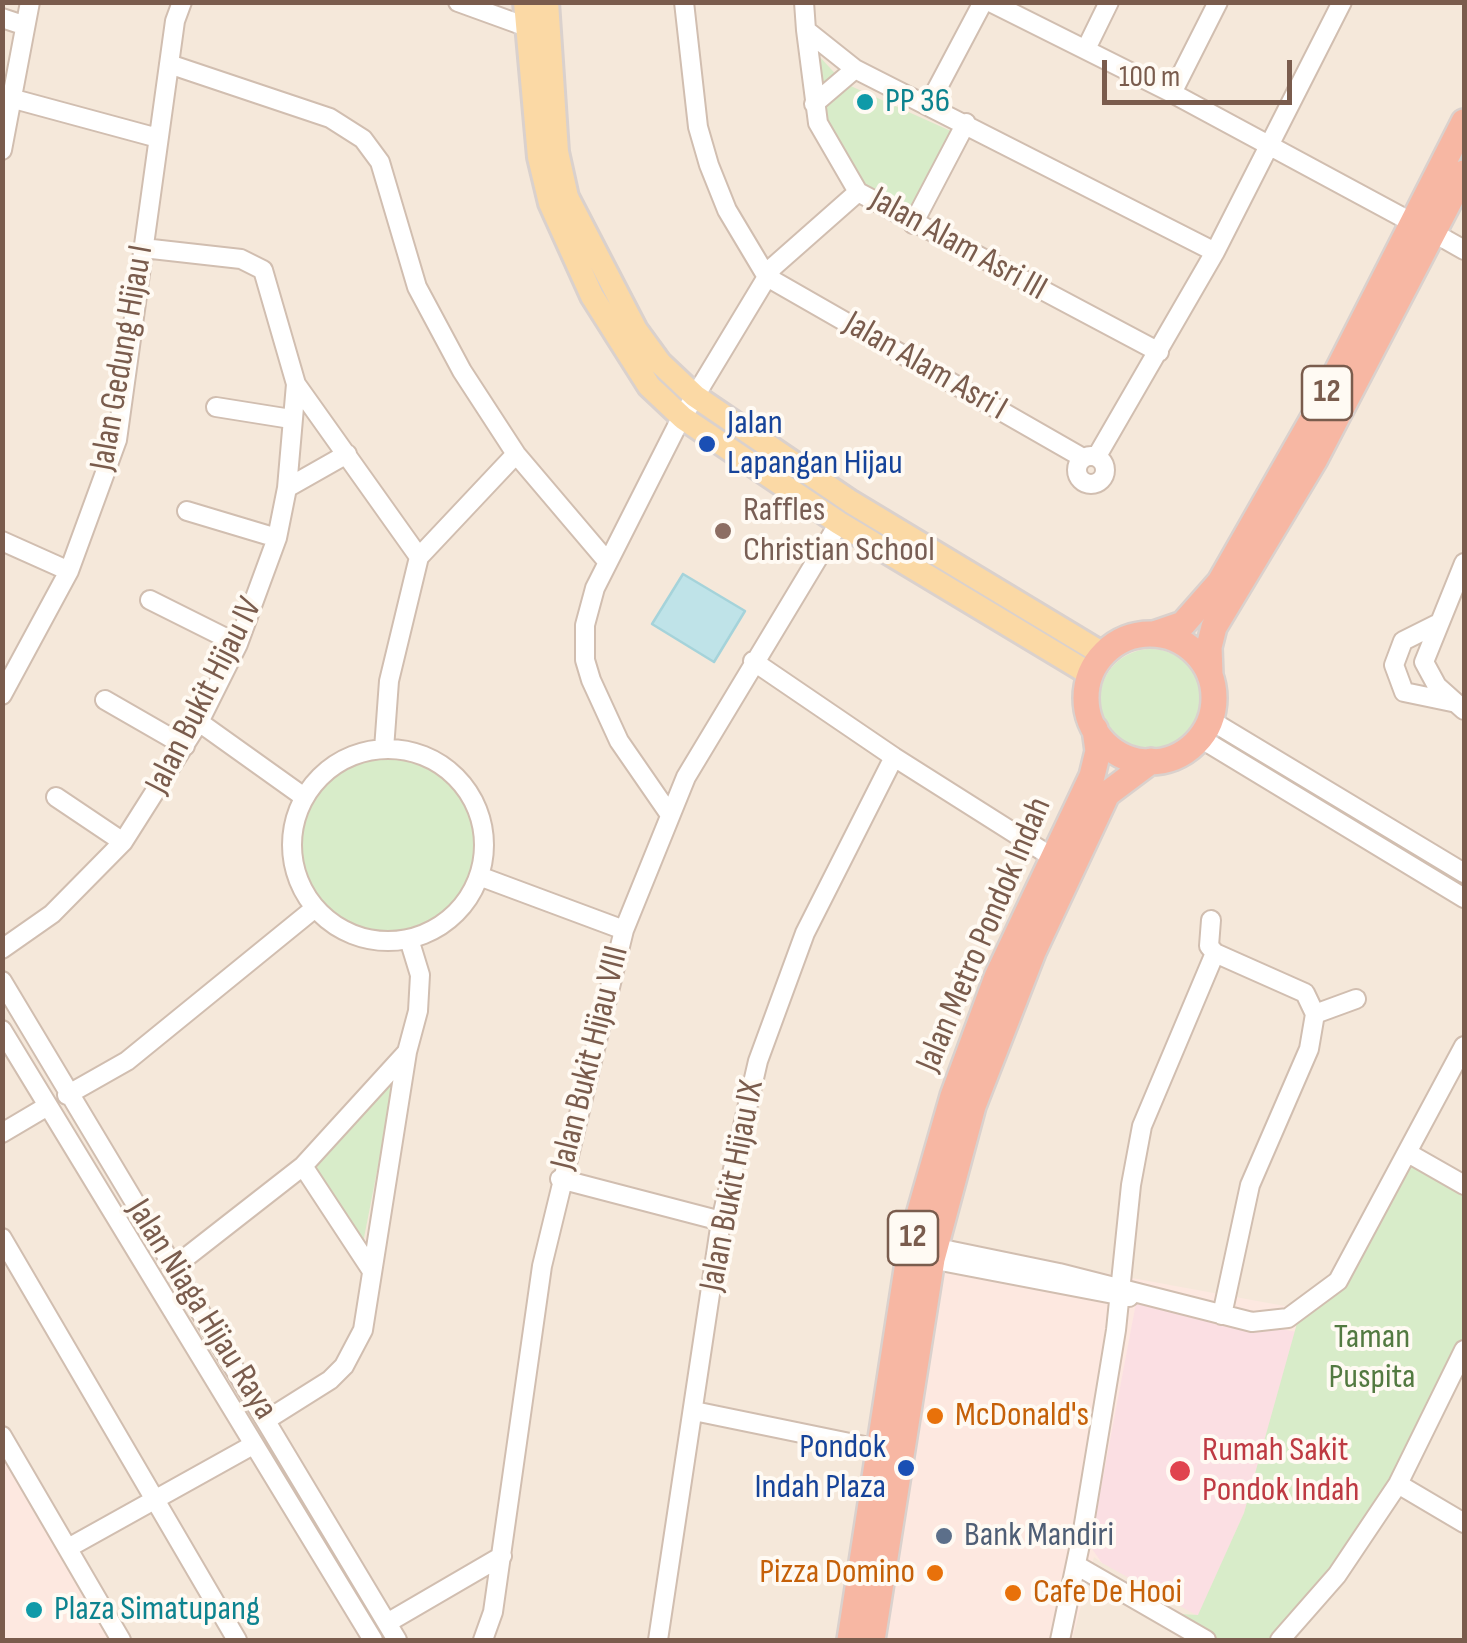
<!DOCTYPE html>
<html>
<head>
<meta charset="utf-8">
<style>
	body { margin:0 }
	#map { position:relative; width:1467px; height:1643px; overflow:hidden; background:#fdf6ec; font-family:"Sofia Sans Condensed",sans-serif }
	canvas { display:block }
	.frame { position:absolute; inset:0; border:5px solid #7a5c4d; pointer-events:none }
	.scale { position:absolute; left:1102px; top:60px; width:190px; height:45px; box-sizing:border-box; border:5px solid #7a5c4d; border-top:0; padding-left:12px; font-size:30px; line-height:35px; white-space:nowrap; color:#7a5c4d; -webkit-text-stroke:8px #fffaf3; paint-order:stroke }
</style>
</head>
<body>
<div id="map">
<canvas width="1467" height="1643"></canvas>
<div class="frame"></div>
<div class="scale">100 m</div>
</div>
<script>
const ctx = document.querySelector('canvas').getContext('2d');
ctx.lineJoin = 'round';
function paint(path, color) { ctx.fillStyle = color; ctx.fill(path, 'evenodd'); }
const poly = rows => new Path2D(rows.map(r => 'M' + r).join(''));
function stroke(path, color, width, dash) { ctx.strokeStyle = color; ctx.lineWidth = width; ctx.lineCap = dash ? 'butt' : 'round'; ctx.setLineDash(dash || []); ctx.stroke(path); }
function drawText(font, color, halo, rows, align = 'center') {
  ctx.font = font + ' "Sofia Sans Condensed",sans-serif'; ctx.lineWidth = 8; ctx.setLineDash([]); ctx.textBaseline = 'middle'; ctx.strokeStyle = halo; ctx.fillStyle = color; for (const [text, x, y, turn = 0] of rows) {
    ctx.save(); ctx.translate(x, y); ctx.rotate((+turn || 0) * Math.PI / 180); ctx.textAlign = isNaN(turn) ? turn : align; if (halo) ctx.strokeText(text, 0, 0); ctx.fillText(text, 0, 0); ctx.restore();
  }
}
const residential = poly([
	[2,3,1464,3,1464,1640,80,1640,2,1500]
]);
const commercial = poly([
	[908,1237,1301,1309,1244,1513,1102,1563,1094,1557,1072,1640,839,1640],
	[3,1445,115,1640,3,1640]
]);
const medical = poly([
	[1136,1303,1297,1332,1244,1513,1198,1616,1102,1563,1090,1546]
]);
const green = poly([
	[817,54,844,83,953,132,909,217,863,185,821,117],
	'1100 700a51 51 0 1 1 102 0a51 51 0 1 1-102 0Z',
	'301 845a87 87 0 1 1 174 0a87 87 0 1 1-174 0Z',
	[395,1079,362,1248,310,1163],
	[1407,1149,1464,1182,1464,1353,1400,1479,1277,1640,1207,1640,1161,1613,1198,1615,1244,1513,1301,1309,1332,1285]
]);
const water = poly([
	[683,574,745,611,714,662,652,624,683,574]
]);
const minor = poly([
	[458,2,527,27],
	[684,2,698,127,709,165,727,210,767,277,1083,458],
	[804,2,806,30,855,69,1215,252],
	[990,2,1172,93,1413,223],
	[2,18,23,25],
	[806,30,818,123,858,192,1159,352],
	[1086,49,1109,2],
	[169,64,330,118,363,139,380,162,417,287,462,371,516,454,606,560],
	[1172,93,1218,2],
	[14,99,158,138],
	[814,104,855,69],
	[929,104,983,2],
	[2,150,30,2],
	[913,224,966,123],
	[1434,233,1464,250],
	[143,248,241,259,263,270,296,384,419,557],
	[216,407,291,419],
	'1077 470a14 14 0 1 1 28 0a14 14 0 1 1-28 0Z',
	[1097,456,1215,252,1342,2],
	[287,488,347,454],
	[187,511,277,538],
	[2,541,69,571],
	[1464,563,1424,662,1437,686,1464,710],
	[150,600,238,644],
	[1437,624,1403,641,1394,665,1404,692,1452,702],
	[753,661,894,757,1052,857],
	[2,695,69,571,117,440,175,21,182,2],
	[105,700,185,746],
	[1210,720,1464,873],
	[199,722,304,797],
	[1200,738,1464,898],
	[384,749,389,681,419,557,516,454],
	'292 845a96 96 0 1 1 192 0a96 96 0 1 1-192 0Z',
	[56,797,123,842],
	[668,812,619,741,591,680,585,660,585,625,595,588,677,426,773,267,858,192],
	[479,876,624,930],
	[1211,920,1209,946,1215,953],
	[2,949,52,914,123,842,199,722,238,644,277,538,287,488,296,384],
	[2,981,397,1640],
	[1315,1014,1356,999],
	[2,1030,373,1640],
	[67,1095,127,1061,315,908],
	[2,1133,46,1107],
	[1408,1153,1464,1185],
	[303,1166,372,1271],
	[560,1179,721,1221],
	[2,1238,237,1640],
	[923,1245,1059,1273,1252,1322,1288,1318,1338,1281,1464,1046],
	[925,1258,1129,1297],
	[175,1266,303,1166,407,1052],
	[694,1411,879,1449],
	[268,1419,330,1380,344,1366,363,1330,407,1052,418,1011,420,975,409,939],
	[2,1436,121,1640],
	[1398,1484,1464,1523],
	[68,1548,253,1445],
	[1076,1565,1206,1640],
	[387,1623,502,1556],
	[483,1640,493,1612,542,1266,624,930,686,777,839,523],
	[658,1640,721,1221,758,1061,805,933,894,757],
	[1060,1640,1083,1530,1116,1330,1131,1185,1142,1126,1215,953,1305,993,1315,1014,1309,1049,1250,1185,1222,1315],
	[1280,1640,1337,1575,1398,1484,1464,1350]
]);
const major = poly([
	[525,2,539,157,550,203,592,296,649,386,683,418,839,523,1090,674],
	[547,2,557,152,567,197,636,330,660,363,695,396,851,502,1103,654]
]);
const highway = poly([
	[1154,634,1183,624,1220,582,1314,417,1464,122],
	'1086 698a64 64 0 1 1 128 0a64 64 0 1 1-128 0Z',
	[1210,675,1209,647,1214,627,1315,459,1464,173],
	[850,1640,911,1243,953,1096,997,977,1092,776,1098,751,1095,729],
	[872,1640,932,1259,973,1106,1033,952,1107,794,1151,761]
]);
const markers = [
	[865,102,10,"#0f9aa8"],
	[707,444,10,"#1a4fb4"],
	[723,531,10,"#8d6e63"],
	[935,1416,10,"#e8710a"],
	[906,1468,10,"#1a4fb4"],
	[1180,1471,12,"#e0444e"],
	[944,1536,10,"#5c6f8a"],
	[935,1573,10,"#e8710a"],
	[1013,1593,10,"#e8710a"],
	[34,1610,10,"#0f9aa8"]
];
const shields = [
	[1327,393,50],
	[913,1238,50]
];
const shieldNames = [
	["12",1327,393],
	["12",913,1238]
];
const cultureNames = [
	["PP 36",885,102],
	["Plaza Simatupang",54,1610]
];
const streetNames = [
	["Jalan Alam Asri III",958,245,29],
	["Jalan Gedung Hijau I",123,358,-80],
	["Jalan Alam Asri I",925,367,30],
	["Jalan Bukit Hijau IV",205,696,-63],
	["Jalan Metro Pondok Indah",985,935,-67],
	["Jalan Bukit Hijau VIII",591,1058,-76],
	["Jalan Bukit Hijau IX",733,1186,-79],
	["Jalan Niaga Hijau Raya",201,1310,58]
];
const transitNames = [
	["Jalan",727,424],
	["Lapangan Hijau",727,464],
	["Pondok",886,1448,"right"],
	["Indah Plaza",886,1488,"right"]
];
const educationNames = [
	["Raffles",743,511],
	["Christian School",743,551]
];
const parkNames = [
	["Taman",1372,1338],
	["Puspita",1372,1378]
];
const foodNames = [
	["McDonald's",955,1416],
	["Pizza Domino",915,1573,"right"],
	["Cafe De Hooi",1033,1593]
];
const healthNames = [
	["Rumah Sakit",1202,1451],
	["Pondok Indah",1202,1491]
];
const serviceNames = [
	["Bank Mandiri",964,1536]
];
paint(residential, '#f5e8da');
paint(commercial, '#fde8e0');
paint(medical, '#fbdfe3');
paint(green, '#d8ecc9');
paint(water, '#bfe3e8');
stroke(water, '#a5d3da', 2.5);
stroke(minor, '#d1beb0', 22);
stroke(major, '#dad1cd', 28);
stroke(highway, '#dad1cd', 30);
stroke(minor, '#fff', 18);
stroke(major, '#fbd9a5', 22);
stroke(highway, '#f7b7a3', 25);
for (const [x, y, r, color] of markers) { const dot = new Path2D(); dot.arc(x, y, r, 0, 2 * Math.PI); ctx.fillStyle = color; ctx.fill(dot); stroke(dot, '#fffaf3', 4); }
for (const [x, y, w] of shields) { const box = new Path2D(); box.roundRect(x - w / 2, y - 27, w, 54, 8); ctx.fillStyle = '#fffaf3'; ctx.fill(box); stroke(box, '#7a5c4d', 2.5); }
drawText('bold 32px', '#7a5c4d', null, shieldNames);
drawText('35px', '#0d838f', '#fffaf3', cultureNames, 'left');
drawText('35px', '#7a5c4d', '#fffaf3', streetNames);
drawText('35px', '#164399', '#fffaf3', transitNames, 'left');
drawText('35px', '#785e54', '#fffaf3', educationNames, 'left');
drawText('35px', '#537a41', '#fffaf3', parkNames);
drawText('35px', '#c56008', '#fffaf3', foodNames, 'left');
drawText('35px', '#be3a42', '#fffaf3', healthNames, 'left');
drawText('35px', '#4e5e75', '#fffaf3', serviceNames, 'left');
</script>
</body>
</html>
